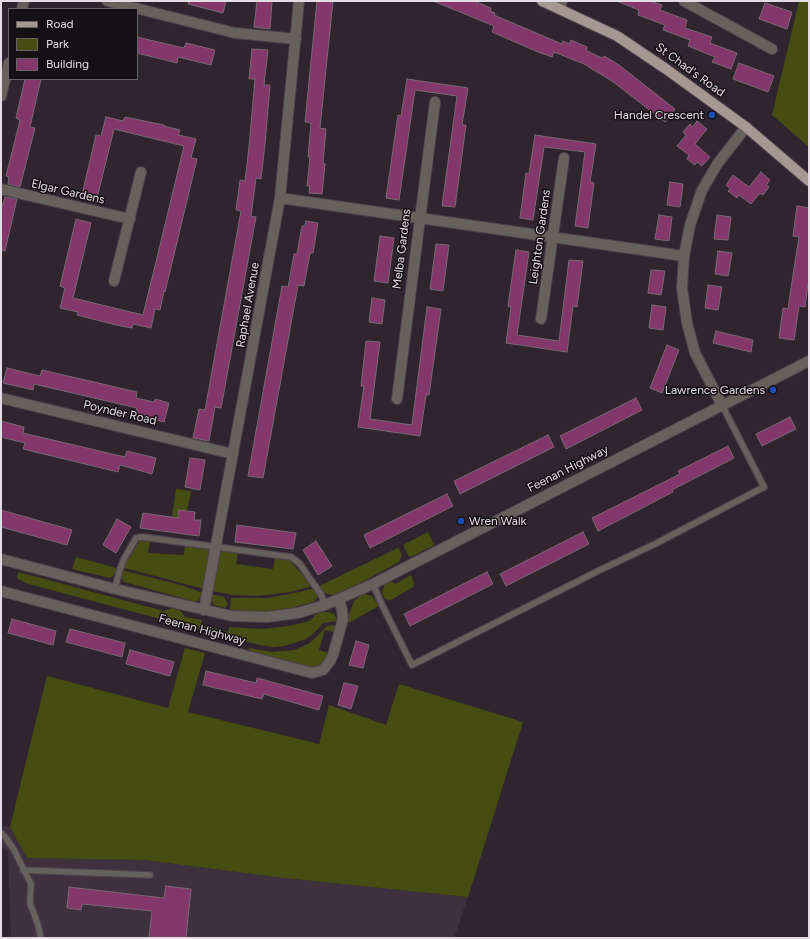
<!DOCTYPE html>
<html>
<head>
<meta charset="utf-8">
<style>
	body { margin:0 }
	#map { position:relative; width:810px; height:939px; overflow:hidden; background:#30252f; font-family:Figtree,sans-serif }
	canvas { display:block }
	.frame { position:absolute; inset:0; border:2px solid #e3dce2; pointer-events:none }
	.legend { position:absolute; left:8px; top:8px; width:130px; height:72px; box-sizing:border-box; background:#151014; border:1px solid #676266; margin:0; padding:5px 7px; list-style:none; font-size:12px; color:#e3dce2 }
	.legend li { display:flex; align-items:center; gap:8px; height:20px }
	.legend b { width:20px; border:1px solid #676266 }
</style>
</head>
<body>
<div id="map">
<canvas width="810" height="939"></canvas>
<div class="frame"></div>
<ul class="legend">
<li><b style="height:5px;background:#a59791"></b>Road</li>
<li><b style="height:11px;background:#454d12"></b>Park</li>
<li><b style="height:11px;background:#84376b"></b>Building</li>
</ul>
</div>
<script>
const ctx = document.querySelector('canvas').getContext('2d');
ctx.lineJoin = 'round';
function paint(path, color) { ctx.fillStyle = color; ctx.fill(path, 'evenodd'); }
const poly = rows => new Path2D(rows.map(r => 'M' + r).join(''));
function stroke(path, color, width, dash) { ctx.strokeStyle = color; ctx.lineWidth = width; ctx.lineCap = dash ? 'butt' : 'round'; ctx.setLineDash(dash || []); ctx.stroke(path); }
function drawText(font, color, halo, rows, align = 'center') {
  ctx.font = font + ' Figtree,sans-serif'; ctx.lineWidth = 3; ctx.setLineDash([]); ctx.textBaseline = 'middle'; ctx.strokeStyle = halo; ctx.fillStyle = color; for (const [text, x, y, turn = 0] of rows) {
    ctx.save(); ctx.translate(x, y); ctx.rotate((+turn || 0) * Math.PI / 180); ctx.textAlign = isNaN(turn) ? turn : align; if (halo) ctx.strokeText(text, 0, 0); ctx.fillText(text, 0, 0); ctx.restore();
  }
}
const built = poly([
	[1,826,10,827,27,858,144,860,284,878,468,897,454,938,11,938,8,852,1,846]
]);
const green = poly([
	[799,1,809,1,809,147,772,115],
	[176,489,191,491,187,511,180,510,178,518,172,517],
	[428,532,434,545,411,557,408,555,403,545],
	[140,540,150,541,148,553,184,555,185,545,208,549,210,551,204,589,125,568,124,566],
	[398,548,402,555,399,562,362,582,333,595,324,593,319,586],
	[222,550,238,552,236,564,273,569,275,557,288,559,313,586,290,592,258,596,234,595,212,591,220,552],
	[76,557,116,568,116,571,113,576,110,578,72,569],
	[122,570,184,586,203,593,202,597,197,601,193,601,124,582,121,577],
	[18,572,164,611,172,608,180,610,185,617,202,620,201,625,221,630,220,635,25,583,17,578],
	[411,575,414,583,413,587,391,600,385,599,382,593,385,583,391,581,395,584],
	[314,588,318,596,315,601,292,608,268,611,254,612,232,610,230,609,231,598,267,598,295,593],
	[211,594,224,597,228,604,227,606,226,606,225,608,214,605,211,599],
	[365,594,372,596,379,606,350,622,346,623,354,601,361,595],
	[322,612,328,612,334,614,338,621,323,623,314,633,306,639,285,646,273,647,260,645,224,636,225,631,228,632,229,627,262,629,289,626,310,621,316,614],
	[333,625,337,626,336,632,325,630,319,650,328,653,326,658,319,665,313,667,308,667,248,652,249,648,272,652,294,650,310,643,327,626],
	[185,648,205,653,188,712,319,744,329,705,386,725,399,684,523,722,468,897,284,878,144,860,27,858,10,827,47,676,168,708]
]);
const building = poly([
	[189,1,226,1,223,13,188,4,189,1],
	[257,1,272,1,270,29,254,27,257,1],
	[317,1,333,1,320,128,326,129,323,163,325,164,322,194,309,193,310,186,307,186,310,157,308,157,311,123,305,122,317,1],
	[433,1,474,1,491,8,490,11,495,13,494,15,562,44,563,41,569,44,571,40,587,47,586,50,593,54,602,58,604,56,619,65,675,109,665,122,612,81,584,64,554,52,552,57,538,52,492,32,494,26,433,1],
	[620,1,650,1,662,5,660,10,687,20,685,28,712,37,710,43,737,53,731,69,712,62,715,57,688,46,690,40,663,30,665,25,638,15,639,10,619,2,620,1],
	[765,3,792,12,787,29,759,19,765,3],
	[137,37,184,48,186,43,215,50,211,65,178,57,177,63,137,53,137,37],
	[252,49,268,50,264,85,270,85,265,144,261,179,256,178,251,216,256,217,221,408,215,407,209,441,193,438,199,409,205,410,241,211,236,210,240,180,245,181,249,147,255,79,249,79,252,49],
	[739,63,774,76,768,92,733,79,739,63],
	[25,79,41,79,30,127,35,128,20,187,8,184,9,177,6,176,20,120,16,118,25,79],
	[407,79,468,88,462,125,466,125,455,207,442,206,457,96,415,90,399,200,386,198,398,115,401,116,407,79],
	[106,117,123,121,125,117,164,125,164,126,180,130,178,135,196,139,191,158,197,159,165,292,164,291,160,310,155,309,151,328,133,324,132,328,116,325,77,315,78,312,60,308,65,288,60,286,76,219,91,223,73,298,143,315,162,237,184,146,114,129,96,202,81,199,96,135,101,136,106,117],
	[697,121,707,129,695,144,710,157,702,166,697,162,695,165,687,159,689,155,677,146,686,135,683,132,690,124,693,127,697,121],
	[535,135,596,144,590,182,594,183,588,228,575,226,585,152,561,149,544,147,533,220,520,218,526,173,529,174,535,135],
	[761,172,770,180,766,185,769,187,763,195,760,193,751,204,739,195,737,198,728,191,730,189,726,185,733,175,749,187,761,172],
	[670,182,683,184,680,207,667,205,670,182],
	[5,197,17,199,5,251,1,250,1,207,2,207,5,197],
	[797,206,809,208,809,278,805,307,799,306,794,340,779,338,783,308,788,309,793,275,799,237,793,236,797,206],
	[659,215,672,217,669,241,655,239,659,215],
	[717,215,731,217,728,240,714,239,717,215],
	[306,221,318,223,313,253,310,253,304,286,298,285,263,478,248,476,282,286,288,287,294,254,297,254,302,226,305,226,306,221],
	[380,236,394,238,388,283,374,281,380,236],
	[436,244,449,245,443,291,430,289,436,244],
	[516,250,529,252,517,335,559,341,569,260,583,261,577,307,573,306,567,352,506,343,511,307,508,306,516,250],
	[718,251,732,253,728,276,715,274,718,251],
	[651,270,665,271,661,295,648,293,651,270],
	[708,285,722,287,718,310,705,308,708,285],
	[372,298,385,300,382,324,369,322,372,298],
	[652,305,666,307,663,330,649,328,652,305],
	[427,307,441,309,429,395,426,395,420,436,358,427,364,386,361,386,366,341,380,342,370,419,412,425,427,307],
	[716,331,753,340,751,352,713,343,716,331],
	[667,345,679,350,662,393,650,388,667,345],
	[7,368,40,376,42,370,137,392,136,398,154,402,155,399,169,403,164,422,135,415,137,408,34,384,33,390,3,383,7,368],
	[636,398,642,410,566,449,560,436,636,398],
	[790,417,796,429,762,446,756,434,790,417],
	[1,421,24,427,23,433,125,457,127,451,156,458,152,474,120,465,118,472,23,449,25,443,1,437,1,421],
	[548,435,554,447,460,494,454,481,548,435],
	[728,446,734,458,672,490,673,492,598,531,592,518,680,474,678,471,728,446],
	[190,458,205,460,200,490,185,487,190,458],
	[447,494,453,506,370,548,364,535,447,494],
	[1,510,72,530,67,545,1,527,1,510],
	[179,510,195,512,194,520,201,520,199,536,140,528,143,513,178,518,179,510],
	[117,519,131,527,116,553,103,545,117,519],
	[237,525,296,533,293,549,235,542,237,525],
	[583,532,589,544,506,586,500,574,583,532],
	[316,541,332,566,318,575,303,550,316,541],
	[487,572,493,584,410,626,404,614,487,572],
	[12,619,56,631,53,645,8,633,12,619],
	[70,629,125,643,122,657,66,642,70,629],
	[356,641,369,645,363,668,349,665,356,641],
	[130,650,174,662,170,676,126,664,130,650],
	[206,671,256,683,257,678,323,696,319,710,264,694,262,699,203,685,206,671],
	[344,683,358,686,351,709,338,705,344,683],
	[166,886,191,889,186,938,149,938,152,911,82,904,81,910,67,908,69,887,164,898,166,886]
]);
const service = poly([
	[373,584,383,607,412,665,602,569,655,544,764,487,722,405],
	[115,589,119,572,124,559,136,538,143,537,291,557,300,564,315,586,321,594,325,605],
	[1,833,6,838,14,850,31,884,30,903,38,925,41,938],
	[23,870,150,875]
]);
const minor = poly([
	[107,1,235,33,296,39],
	[684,1,772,49],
	[22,9,24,1],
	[559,9,562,1],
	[1,96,9,63],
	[1,189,130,219],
	[280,198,684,256],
	[114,281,141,172],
	[541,319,564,158],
	[1,398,233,454],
	[397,399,435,102],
	[722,405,695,353,687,323,682,288,684,256,690,225,702,190,718,163,746,127],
	[1,591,312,673,323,670,330,661,333,655,343,619,342,610,339,600],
	[204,610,280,198,299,1]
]);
const tertiary = poly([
	[1,559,115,589,232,616,267,617,298,613,325,605,373,584,809,361]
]);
const primary = poly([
	[542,1,617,36,666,69,746,127,809,181]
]);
const markers = [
	[712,115,4,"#1a4fb4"],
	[773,390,4,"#1a4fb4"],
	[461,521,4,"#1a4fb4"]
];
const streetNames = [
	["St Chad's Road",690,70,36],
	["Elgar Gardens",68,192,13],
	["Leighton Gardens",540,237,-82],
	["Melba Gardens",402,249,-83],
	["Raphael Avenue",248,305,-80],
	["Poynder Road",120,413,13],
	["Feenan Highway",568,469,-27],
	["Feenan Highway",202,630,15]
];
const poiNames = [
	["Handel Crescent",704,115],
	["Lawrence Gardens",765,390],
	["Wren Walk",469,521,"left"]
];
paint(built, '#3f303e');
paint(green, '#454d12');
paint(building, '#84376b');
stroke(building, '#786972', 1);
stroke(service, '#4d424c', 8);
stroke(minor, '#4d424c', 12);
stroke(tertiary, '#4d424c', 12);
stroke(primary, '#4d424c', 12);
stroke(service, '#67615e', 5.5);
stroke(minor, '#67615e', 10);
stroke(tertiary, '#67615e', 10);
stroke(primary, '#a59791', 10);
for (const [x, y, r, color] of markers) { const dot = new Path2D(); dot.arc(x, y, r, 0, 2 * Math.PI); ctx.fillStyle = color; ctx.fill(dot); stroke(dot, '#151014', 1.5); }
drawText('12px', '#e3dce2', '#151014', streetNames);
drawText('12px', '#e3dce2', '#151014', poiNames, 'right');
</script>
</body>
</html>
